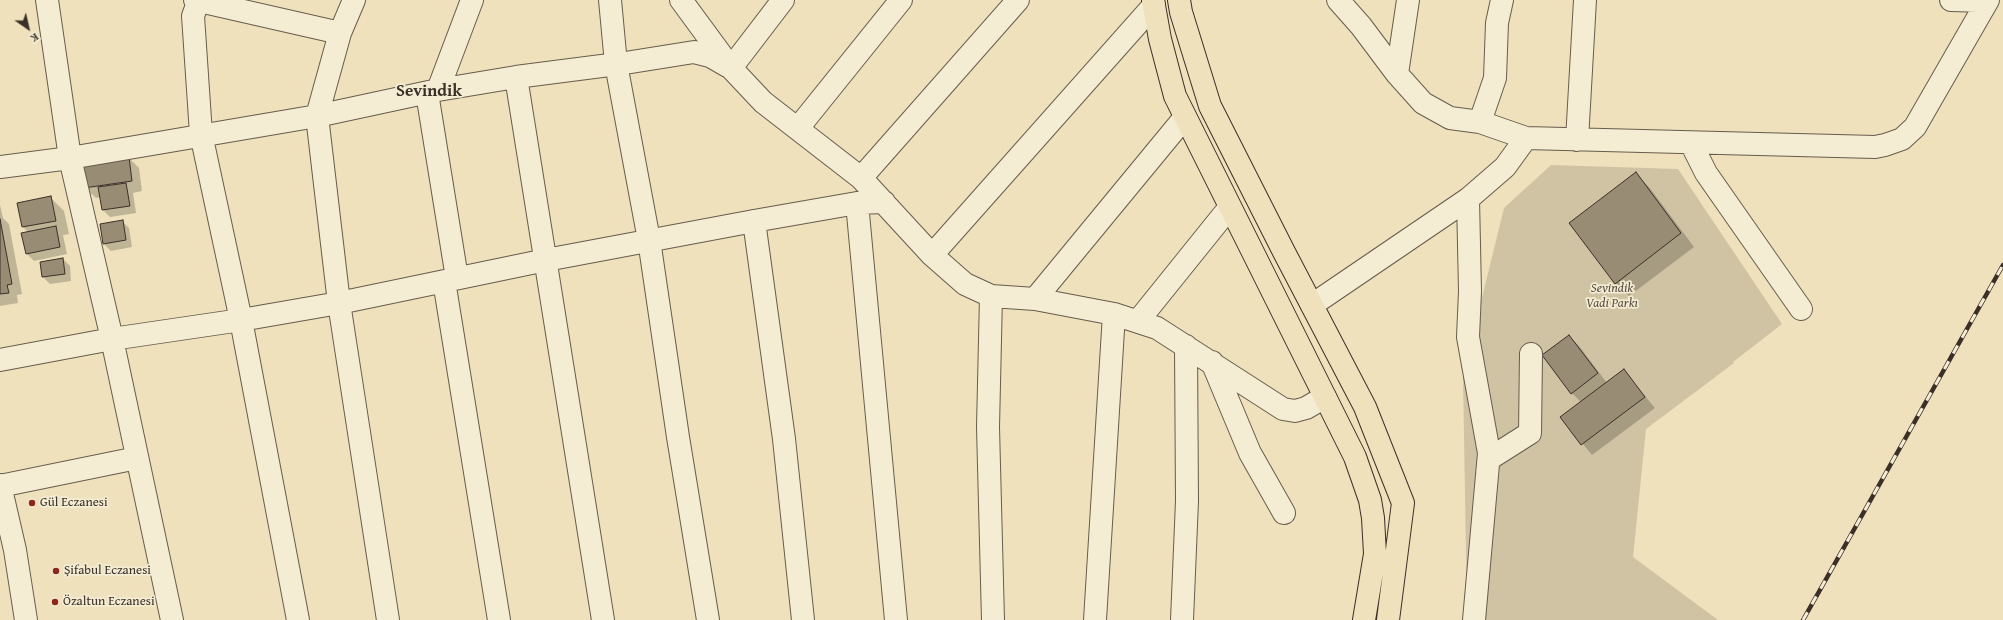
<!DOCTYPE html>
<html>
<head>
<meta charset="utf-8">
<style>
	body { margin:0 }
	#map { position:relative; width:2003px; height:620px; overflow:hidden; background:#eee1bc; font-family:"Gentium Book Plus",serif }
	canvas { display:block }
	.north { position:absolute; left:8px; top:8px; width:40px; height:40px; -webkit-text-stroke:3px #f4ecd3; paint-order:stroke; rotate:146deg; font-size:11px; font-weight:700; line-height:16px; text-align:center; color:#3b3028 }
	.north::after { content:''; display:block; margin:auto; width:14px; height:18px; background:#3b3028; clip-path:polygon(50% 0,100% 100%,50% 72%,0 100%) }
</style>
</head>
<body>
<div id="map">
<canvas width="2003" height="620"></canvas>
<div class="north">K</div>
</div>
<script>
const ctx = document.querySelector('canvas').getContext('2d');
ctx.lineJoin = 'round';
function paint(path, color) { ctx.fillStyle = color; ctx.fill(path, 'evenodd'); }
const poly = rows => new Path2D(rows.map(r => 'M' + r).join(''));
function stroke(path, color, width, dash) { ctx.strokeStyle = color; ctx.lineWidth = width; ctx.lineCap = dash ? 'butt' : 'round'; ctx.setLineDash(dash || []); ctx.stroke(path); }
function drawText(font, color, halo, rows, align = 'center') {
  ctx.font = font + ' "Gentium Book Plus",serif'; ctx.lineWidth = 3.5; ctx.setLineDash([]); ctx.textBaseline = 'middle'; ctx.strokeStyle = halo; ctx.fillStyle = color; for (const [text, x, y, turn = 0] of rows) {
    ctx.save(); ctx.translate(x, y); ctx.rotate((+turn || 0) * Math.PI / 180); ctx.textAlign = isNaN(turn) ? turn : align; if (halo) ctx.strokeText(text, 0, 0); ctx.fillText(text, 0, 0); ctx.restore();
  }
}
const green = poly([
	[1551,165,1678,169,1782,324,1733,362,1734,363,1646,429,1633,557,1718,620,1461,620,1467,615,1463,375,1504,208]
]);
const shadow = poly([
	[129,158,139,168,142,191,133,193,136,213,110,217,103,210,101,197,96,198,85,188],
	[1636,174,1649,187,1694,247,1629,296,1615,283],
	[50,197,64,211,69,234,63,235,67,254,34,261,27,254,23,234,28,232,23,227],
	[0,205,3,218,9,224,22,294,17,295,18,303,0,306],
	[122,221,129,228,132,247,111,251,104,244],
	[63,259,70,266,71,281,50,284,43,277,41,262],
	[1569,336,1579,346,1607,383,1623,370,1655,408,1592,455,1561,417,1581,402,1572,393]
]);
const building = poly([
	[129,157,132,181,84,188,81,164,129,157],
	[1636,172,1681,233,1615,284,1569,223,1636,172],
	[126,183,130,206,102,210,98,187,126,183],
	[51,196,56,221,22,227,17,203,51,196],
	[0,219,12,284,7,285,9,293,0,294,0,219],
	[123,220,126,240,103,244,100,224,123,220],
	[56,226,60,247,26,254,21,233,56,226],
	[63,258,65,274,42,277,40,262,63,258],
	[1569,335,1598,373,1571,394,1542,355,1569,335],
	[1624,369,1645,397,1581,445,1560,417,1624,369]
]);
const minor = poly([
	[47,0,70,158,112,339,172,620],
	[195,0,340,33],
	[199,0,193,16,201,134,241,320,298,620],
	[354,0,340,33,317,116,339,303,388,620],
	[610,0,616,64,649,240,678,437,708,620],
	[681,0,731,68,763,102,861,178,932,255,965,284,991,296,1035,299,1114,314,1157,328,1283,409,1295,411,1306,408,1325,397],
	[1338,0,1361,26,1397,74,1423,103,1450,118,1480,122,1526,138,1875,147,1885,145,1902,139,1915,127,1988,0],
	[1951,0,1987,1],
	[1397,74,1408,0],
	[516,77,603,620],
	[438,90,472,0],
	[427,93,457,278],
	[1480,122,1495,78,1497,23,1502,0],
	[798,128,901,0],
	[1577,140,1585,0],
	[1691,143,1706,173,1801,309],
	[0,167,70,158,317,116,438,90,516,77,625,63,694,52,710,56,731,68,783,0],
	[861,178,1018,0],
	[1468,199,1470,291,1468,337,1489,453,1474,620],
	[857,203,896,620],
	[754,221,784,439,803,620],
	[932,255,1154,5],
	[444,281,499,620],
	[991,296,988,427,993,620],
	[1035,299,1185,117],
	[1312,305,1468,199,1505,167,1526,138],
	[1138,321,1229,208],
	[0,360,112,339,241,320,339,303,546,260,754,221,857,203,884,202],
	[1212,362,1250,453,1284,513],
	[1489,459,1530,433,1531,354],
	[0,485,15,550,26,620],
	[0,486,137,458],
	[1095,620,1114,314],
	[1182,620,1187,501,1186,346]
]);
const major = poly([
	[1153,0,1160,39,1175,96,1355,457,1370,500,1373,518,1375,554,1364,620],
	[1179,0,1181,12,1210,106,1284,252,1365,407,1403,503,1388,620]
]);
const rail = poly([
	[1803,620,2003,265]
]);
const markers = [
	[32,503,4,"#8f2418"],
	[56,571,4,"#8f2418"],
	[55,602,4,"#8f2418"]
];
const parkNames = [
	["Sevindik",1612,289],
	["Vadi Parkı",1612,304]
];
const poiNames = [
	["Gül Eczanesi",40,503],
	["Şifabul Eczanesi",64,571],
	["Özaltun Eczanesi",63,602]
];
const districtNames = [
	["Sevindik",429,92]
];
paint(green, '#d0c3a3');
paint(shadow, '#0003');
paint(building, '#988c75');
stroke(building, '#3b3028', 1);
stroke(minor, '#685c4d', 24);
stroke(major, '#3b3028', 24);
stroke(minor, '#f4ecd3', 22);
stroke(major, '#eee1bc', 22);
stroke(rail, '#3b3028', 4.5);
stroke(rail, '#f4ecd3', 3, [9]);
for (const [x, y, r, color] of markers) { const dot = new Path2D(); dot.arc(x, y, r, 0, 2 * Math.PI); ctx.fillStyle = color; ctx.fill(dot); stroke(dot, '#f4ecd3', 1.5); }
drawText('italic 13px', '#594d41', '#f4ecd3', parkNames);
drawText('13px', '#3b3028', '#f4ecd3', poiNames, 'left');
drawText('bold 17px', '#3b3028', '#f4ecd3', districtNames);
</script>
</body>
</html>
